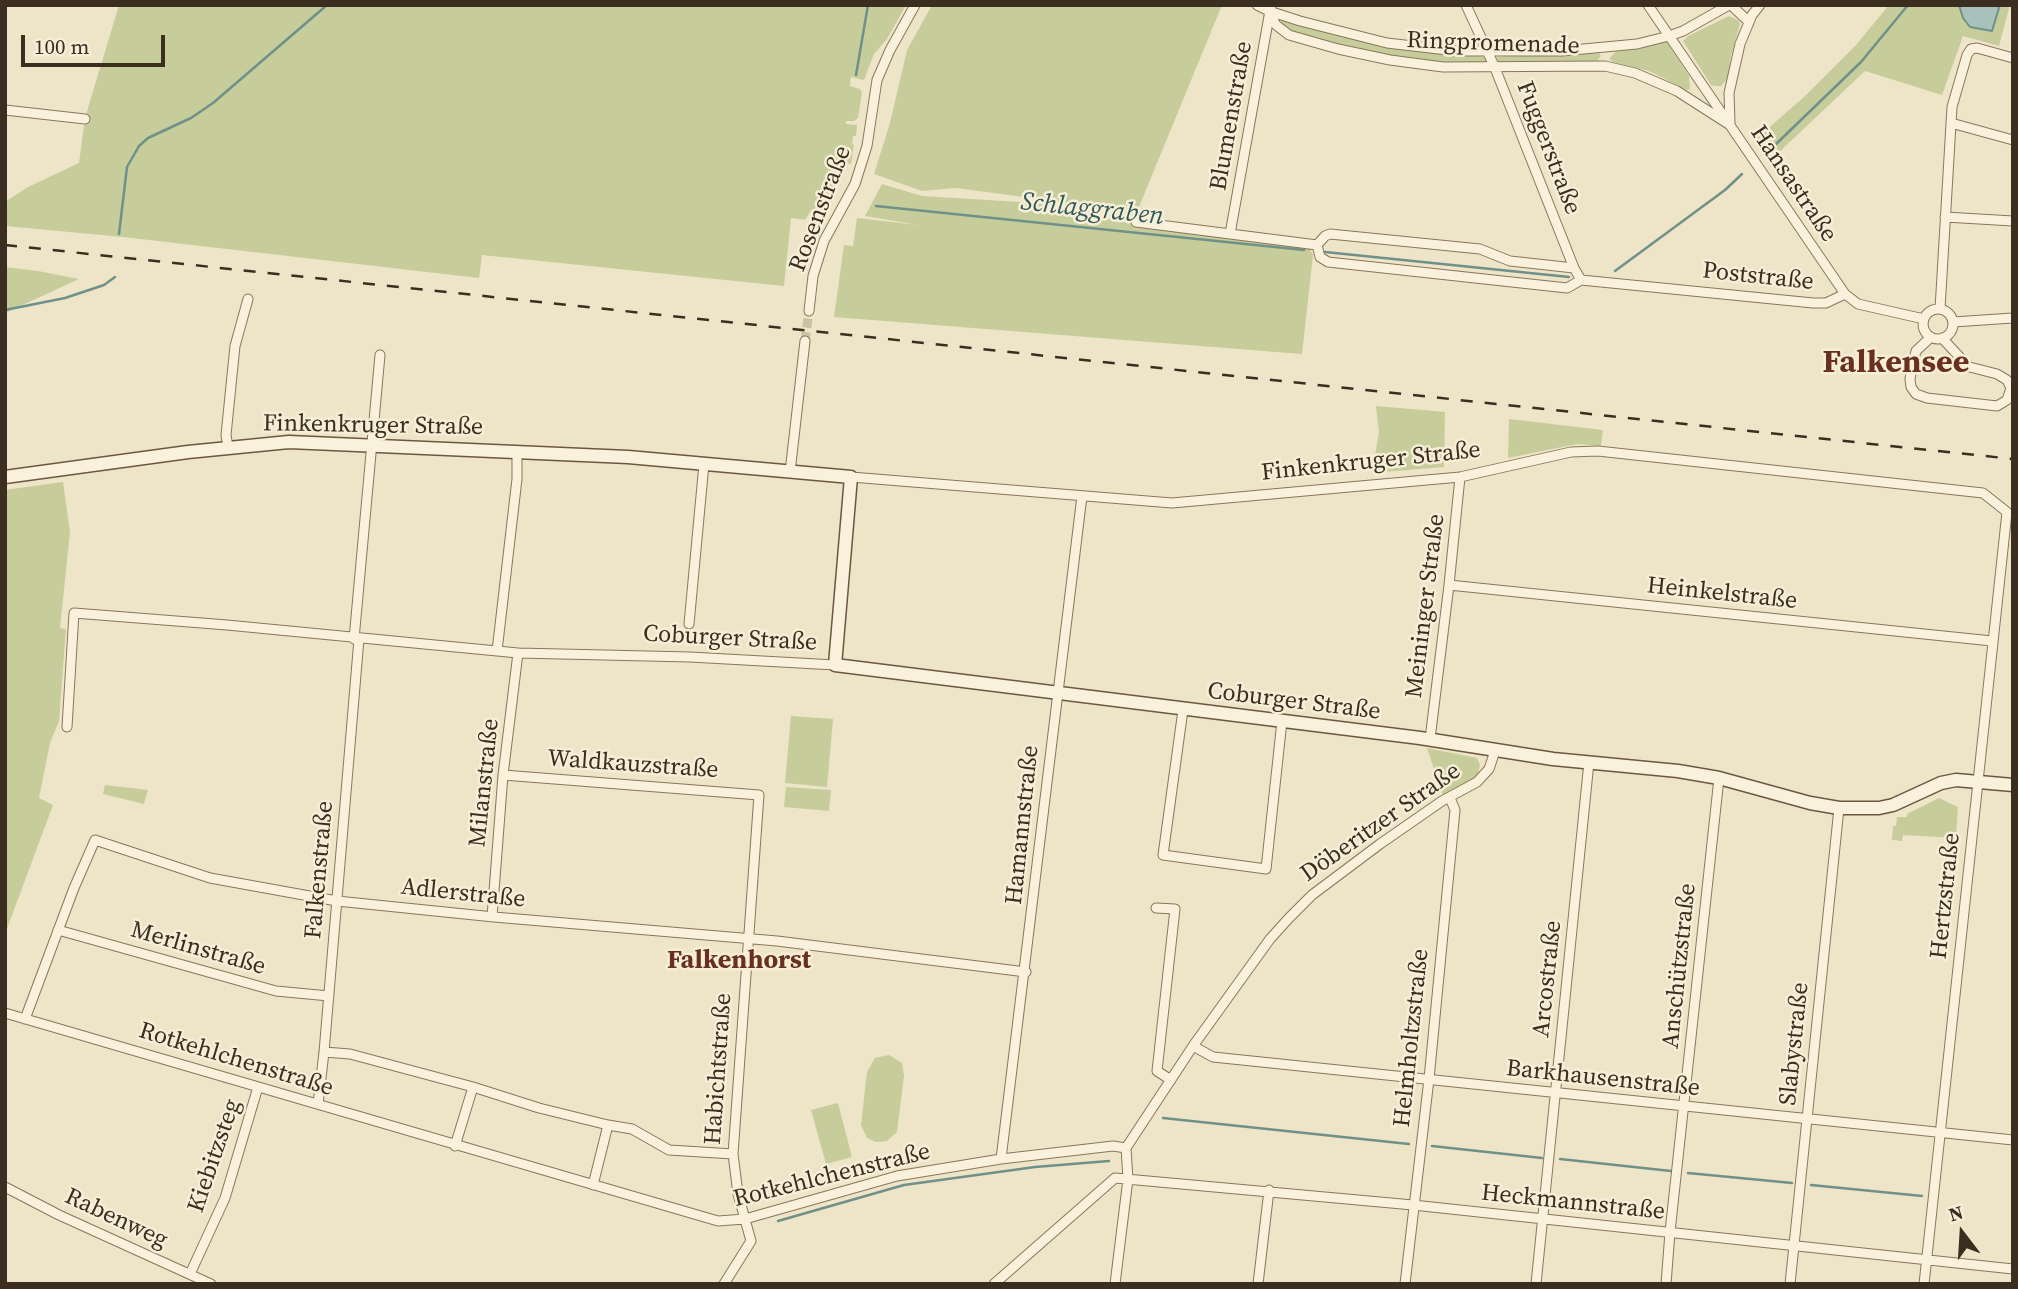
<!DOCTYPE html>
<html>
<head>
<meta charset="utf-8">
<style>
	body { margin:0 }
	#map { position:relative; width:2018px; height:1289px; overflow:hidden; background:#eee4c7; font-family:"Source Serif 4",serif }
	canvas { display:block }
	.frame { position:absolute; inset:0; border:7px solid #3b2e20; pointer-events:none }
	.north { position:absolute; left:1927px; top:1198px; width:70px; height:70px; -webkit-text-stroke:5px #f6eed7; paint-order:stroke; rotate:343deg; font-size:19px; font-weight:700; line-height:28px; text-align:center; color:#3b2e20 }
	.north::after { content:''; display:block; margin:auto; width:24px; height:32px; background:#3b2e20; clip-path:polygon(50% 0,100% 100%,50% 72%,0 100%) }
	.scale { position:absolute; left:21px; top:35px; width:144px; height:32px; box-sizing:border-box; border:4px solid #3b2e20; border-top:0; padding-left:9px; font-size:21px; line-height:24px; white-space:nowrap; color:#3b2e20; -webkit-text-stroke:5px #f6eed7; paint-order:stroke }
</style>
</head>
<body>
<div id="map">
<canvas width="2018" height="1289"></canvas>
<div class="frame"></div>
<div class="north">N</div>
<div class="scale">100 m</div>
</div>
<script>
const ctx = document.querySelector('canvas').getContext('2d');
ctx.lineJoin = 'round';
function paint(path, color) { ctx.fillStyle = color; ctx.fill(path, 'evenodd'); }
const poly = rows => new Path2D(rows.map(r => 'M' + r).join(''));
function stroke(path, color, width, dash) { ctx.strokeStyle = color; ctx.lineWidth = width; ctx.lineCap = dash ? 'butt' : 'round'; ctx.setLineDash(dash || []); ctx.stroke(path); }
function drawText(font, color, halo, rows, align = 'center') {
  ctx.font = font + ' "Source Serif 4",serif'; ctx.lineWidth = 5; ctx.setLineDash([]); ctx.textBaseline = 'middle'; ctx.strokeStyle = halo; ctx.fillStyle = color; for (const [text, x, y, turn = 0] of rows) {
    ctx.save(); ctx.translate(x, y); ctx.rotate((+turn || 0) * Math.PI / 180); ctx.textAlign = isNaN(turn) ? turn : align; if (halo) ctx.strokeText(text, 0, 0); ctx.fillText(text, 0, 0); ctx.restore();
  }
}
const green = poly([
	[119,5,906,5,887,39,874,54,864,80,851,77,850,86,860,89,862,92,858,118,854,121,846,121,846,124,857,125,856,136,853,136,852,144,854,145,851,164,845,163,845,160,842,160,840,177,819,210,812,209,805,220,791,218,784,286,482,255,479,278,123,237,5,226,5,202,28,187,79,163,85,118],
	[932,5,1222,5,1134,219,1084,205,956,188,922,191,874,174,890,123,907,50],
	[1889,5,1959,5,1963,18,1999,8,1998,5,2010,5,1999,46,1963,36,1942,95,1865,71,1776,155,1766,144,1760,145,1757,138,1804,97,1856,45],
	[1729,16,1738,20,1740,24,1730,59,1729,77,1721,86,1715,86,1711,85,1683,41,1688,36],
	[1283,20,1367,43,1484,57,1487,62,1486,64,1409,60,1321,41,1287,29,1280,22],
	[1666,41,1689,76,1690,89,1687,90,1649,71,1613,62,1609,59,1615,52],
	[1599,53,1601,56,1597,61,1499,65,1495,61,1498,57],
	[882,184,922,196,1037,203,1137,225,1308,245,1313,255,1302,354,834,317,844,245,853,246,857,218,918,225,865,216],
	[5,267,38,271,79,279,5,313],
	[1376,406,1445,412,1444,467,1372,473,1379,432],
	[1509,419,1603,430,1601,446,1577,444,1508,458],
	[63,482,70,532,60,628,66,629,59,721,50,743,39,798,53,805,5,934,5,490],
	[791,716,833,719,827,787,785,783],
	[1427,748,1477,758,1480,765,1478,774,1468,783,1443,796],
	[105,785,148,790,144,804,103,794],
	[786,787,831,790,829,811,784,807],
	[1939,798,1958,807,1956,838,1903,835,1902,841,1892,840,1893,826,1896,826,1897,817,1907,817,1907,814],
	[889,1055,902,1063,904,1076,897,1132,887,1141,876,1142,867,1138,861,1125,867,1072,875,1058],
	[838,1103,852,1157,826,1164,811,1110]
]);
const water = poly([
	[1959,5,1998,5,1999,8,1992,31,1970,27,1963,18,1959,5]
]);
const stream = poly([
	[856,75,868,5],
	[1774,146,1861,62,1908,5],
	[876,206,1304,250],
	[119,234,127,167,139,146,148,138,191,118,213,103,327,5],
	[1325,252,1569,277],
	[1615,271,1725,190,1742,174],
	[5,310,65,298,104,285,115,277],
	[1163,1118,1409,1144],
	[1432,1146,1542,1158],
	[1560,1159,1671,1171],
	[1688,1173,1792,1183],
	[1811,1185,1922,1196],
	[778,1221,904,1185,1035,1167,1109,1161]
]);
const streetTunnel = poly([
	[805,341,809,311]
]);
const street = poly([
	[1257,5,1269,11,1300,21,1387,43,1456,51,1562,51,1637,44,1669,36,1683,31,1729,5],
	[1466,5,1495,68,1574,268,1581,280],
	[1648,5,1845,294,1858,304,1924,319],
	[1731,5,1749,22],
	[1269,11,1276,25,1289,35,1338,49,1390,60,1443,67,1605,66,1635,73,1677,91,1730,125],
	[5,110,85,119],
	[1730,123,1729,93,1740,44,1752,15,1760,5],
	[1951,123,2013,140],
	[1945,217,2013,221],
	[1136,222,1317,245],
	[1230,234,1271,5],
	[1317,245,1320,257,1328,262,1567,288,1581,280,1813,303,1826,303,1845,294],
	[1317,245,1325,236,1330,234,1480,249,1510,261,1574,268],
	[1940,309,1952,107,1967,55,1971,49,1977,48,2013,58],
	'1923 324a15 15 0 1 1 30 0a15 15 0 1 1-30 0Z',
	[809,311,813,276,824,241,855,184,867,146,877,80,890,50,915,5],
	[1953,322,2013,318],
	[1942,338,1966,364],
	[1912,367,1954,363,1997,374,2007,380,2011,388,2007,400,1997,406,1927,398,1916,394,1911,387,1910,379,1912,367,1916,351,1931,337],
	[228,447,226,435,235,346,248,299],
	[790,472,805,341],
	[851,477,1172,503,1460,477,1571,452,1598,451,1983,493,2007,512],
	[1449,585,1992,641],
	[689,624,704,464],
	[354,639,380,355],
	[497,651,517,479,517,451],
	[1183,710,1163,855,1266,869,1282,721],
	[67,727,74,613,227,625,518,653,690,657,835,665],
	[1430,739,1449,585,1460,477],
	[503,775,759,795,733,1154,738,1194,751,1241,724,1284],
	[1156,908,1175,909,1157,1071,1171,1080],
	[492,917,503,775,518,653],
	[58,930,276,991,329,996],
	[5,1013,718,1221,745,1219,897,1176,1001,1159,1113,1146,1126,1148],
	[25,1019,74,888,95,840,210,878,337,901,494,917,777,941,1026,972],
	[1193,1046,1213,1057,2013,1140],
	[324,1052,350,1054,473,1087,539,1108,608,1125,632,1129,669,1150,733,1154],
	[318,1104,324,1052,359,639],
	[455,1146,473,1087],
	[1001,1159,1082,496],
	[593,1185,608,1125],
	[5,1187,59,1215,211,1284],
	[190,1274,225,1198,258,1087],
	[994,1284,1115,1178,1413,1205,2013,1269],
	[1115,1284,1128,1179,1126,1148,1193,1046,1270,939,1289,918,1312,895,1380,844,1442,801,1477,782,1489,769,1495,751],
	[1258,1284,1269,1190],
	[1405,1284,1429,1079,1455,810,1450,798],
	[1536,1284,1589,762],
	[1666,1284,1670,1232,1719,778],
	[1790,1284,1839,808],
	[1924,1284,2007,512]
]);
const secondary = poly([
	[5,477,188,452,289,442,628,457,851,477,835,665,1420,738,1553,759,1678,771,1719,778,1810,803,1839,808,1879,808,1893,805,1941,783,1956,780,2013,785]
]);
const rail = poly([
	[5,245,2013,459]
]);
const streetNames = [
	["Ringpromenade",1493,44,2],
	["Blumenstraße",1232,116,-80],
	["Fuggerstraße",1548,148,69],
	["Hansastraße",1793,184,56],
	["Rosenstraße",821,209,-69],
	["Poststraße",1758,277,6],
	["Finkenkruger Straße",373,426,1],
	["Finkenkruger Straße",1371,462,-6],
	["Heinkelstraße",1722,594,6],
	["Meininger Straße",1426,606,-83],
	["Coburger Straße",730,639,3],
	["Coburger Straße",1294,702,7],
	["Waldkauzstraße",633,765,4],
	["Milanstraße",485,783,-84],
	["Döberitzer Straße",1381,823,-35],
	["Hamannstraße",1023,825,-84],
	["Falkenstraße",320,870,-85],
	["Adlerstraße",463,894,6],
	["Hertzstraße",1946,896,-84],
	["Merlinstraße",198,949,16],
	["Anschützstraße",1680,966,-84],
	["Arcostraße",1548,979,-84],
	["Helmholtzstraße",1412,1038,-84],
	["Slabystraße",1795,1044,-84],
	["Rotkehlchenstraße",236,1060,17],
	["Habichtstraße",719,1069,-86],
	["Barkhausenstraße",1603,1079,6],
	["Kiebitzsteg",215,1156,-71],
	["Rotkehlchenstraße",832,1176,-14],
	["Heckmannstraße",1573,1203,6],
	["Rabenweg",116,1219,25]
];
const waterNames = [
	["Schlaggraben",1092,210,6]
];
const neighbourhoodNames = [
	["Falkenhorst",739,961]
];
const districtNames = [
	["Falkensee",1896,364]
];
paint(green, '#c6cd9b');
paint(water, '#a8c2bb');
stroke(water, '#6f9189', 2);
stroke(stream, '#6f9189', 2.5);
stroke(streetTunnel, '#cac0a6', 9, [9, 4.5]);
stroke(street, '#8a765c', 11);
stroke(secondary, '#6c5740', 15);
stroke(street, '#f9f1db', 9);
stroke(secondary, '#f9f1db', 12);
stroke(rail, '#3b2e20', 2.5, [12, 12]);
drawText('24px', '#3b2e20', '#f6eed7', streetNames);
drawText('italic 26px', '#305a59', '#f6eed7', waterNames);
drawText('bold 26px', '#673020', '#f6eed7', neighbourhoodNames);
drawText('bold 32px', '#673020', '#f6eed7', districtNames);
</script>
</body>
</html>
